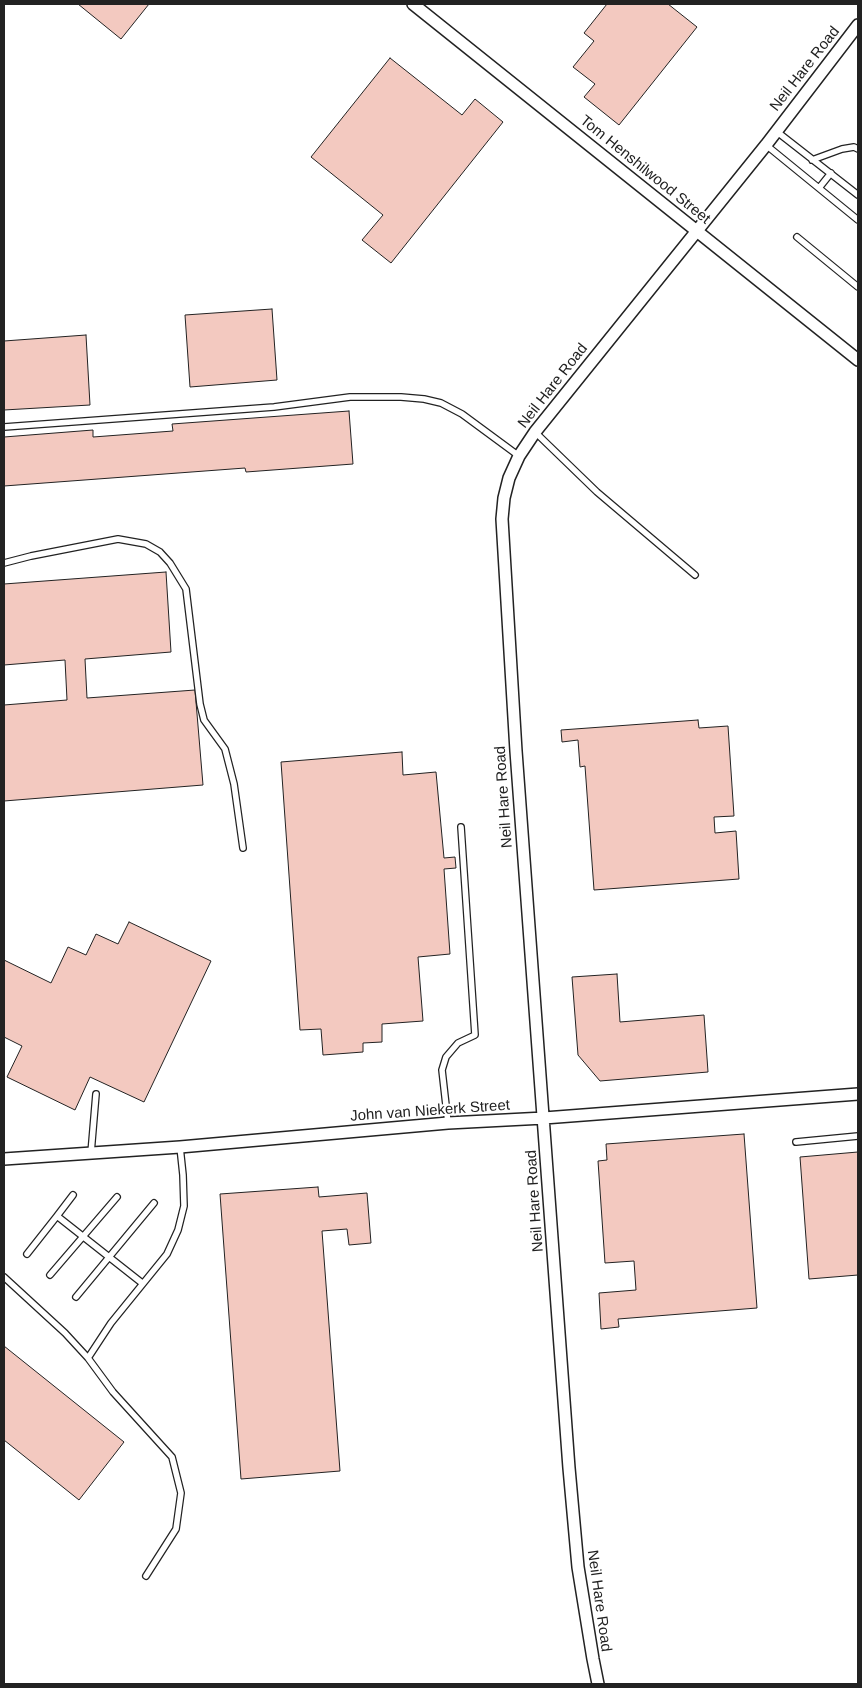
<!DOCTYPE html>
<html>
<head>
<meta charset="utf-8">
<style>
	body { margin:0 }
	#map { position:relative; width:862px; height:1688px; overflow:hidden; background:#fff; font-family:Arial,sans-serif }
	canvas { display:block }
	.frame { position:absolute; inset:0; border:5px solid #222; pointer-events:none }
</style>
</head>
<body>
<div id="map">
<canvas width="862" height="1688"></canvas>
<div class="frame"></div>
</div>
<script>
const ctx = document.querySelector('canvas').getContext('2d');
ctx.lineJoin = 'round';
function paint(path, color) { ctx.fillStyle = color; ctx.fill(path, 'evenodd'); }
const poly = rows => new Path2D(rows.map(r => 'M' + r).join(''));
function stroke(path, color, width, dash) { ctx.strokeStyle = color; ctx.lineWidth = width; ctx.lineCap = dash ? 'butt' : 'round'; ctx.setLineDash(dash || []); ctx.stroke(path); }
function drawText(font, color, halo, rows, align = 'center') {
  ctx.font = font + ' Arial,sans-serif'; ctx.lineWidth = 4; ctx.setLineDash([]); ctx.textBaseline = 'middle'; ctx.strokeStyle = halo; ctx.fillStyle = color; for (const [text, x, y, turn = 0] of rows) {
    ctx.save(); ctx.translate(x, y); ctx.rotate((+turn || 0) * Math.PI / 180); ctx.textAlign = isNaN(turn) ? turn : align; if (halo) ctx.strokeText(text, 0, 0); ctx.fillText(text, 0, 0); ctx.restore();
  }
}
const building = poly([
	[78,4,149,4,121,39,78,4],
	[607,4,668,4,697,27,619,125,584,97,595,84,573,67,594,41,584,33,607,4],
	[390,58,462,115,475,99,503,122,391,263,362,240,383,215,311,157,390,58],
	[272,309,277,380,190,387,185,315,272,309],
	[86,335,90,405,4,410,4,341,86,335],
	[349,411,353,464,246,472,245,468,4,486,4,437,93,430,93,437,173,431,172,424,349,411],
	[166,572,171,652,85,659,87,698,195,690,203,785,4,801,4,705,67,700,65,660,4,665,4,584,166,572],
	[698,720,699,728,728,726,734,816,714,817,715,833,736,831,739,879,594,890,585,766,580,767,578,740,562,742,561,730,698,720],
	[402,752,403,775,436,772,444,858,455,857,456,868,444,869,450,954,418,957,423,1021,382,1024,382,1042,363,1043,363,1052,323,1055,321,1029,300,1030,281,762,402,752],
	[129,922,211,961,144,1102,90,1077,75,1110,7,1077,22,1046,4,1037,4,960,51,983,68,947,86,955,96,934,118,944,129,922],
	[617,974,620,1022,704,1015,708,1072,600,1081,578,1055,572,977,617,974],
	[744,1134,757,1308,618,1319,619,1327,601,1329,599,1293,636,1290,634,1261,605,1263,598,1161,607,1160,606,1144,744,1134],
	[858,1152,858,1275,809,1279,800,1157,858,1152],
	[318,1187,319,1197,367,1193,371,1243,349,1245,347,1229,322,1231,340,1471,241,1479,220,1194,318,1187],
	[4,1346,124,1442,79,1500,4,1440,4,1346]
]);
const lane = poly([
	[776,131,858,195],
	[766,145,858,220],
	[812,160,842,149,854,147,858,149],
	[819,188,831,173],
	[797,237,858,287],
	[4,427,274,407,350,397,401,397,424,399,441,403,462,414,519,456],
	[535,432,597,492,695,575],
	[4,563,31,556,118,539,146,544,160,552,170,563,186,589,200,704,204,720,225,749,234,784,243,848],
	[448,1123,442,1070,446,1057,458,1043,475,1035,461,827],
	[796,1142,858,1136],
	[91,1153,96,1094],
	[57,1216,73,1195],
	[27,1254,57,1216,142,1283],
	[50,1275,117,1197],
	[4,1277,65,1333,88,1358],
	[76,1297,154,1203],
	[146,1576,176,1529,181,1493,172,1457,113,1392,88,1358,111,1323,167,1254,178,1230,184,1206,183,1175,180,1147]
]);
const street = poly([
	[413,4,858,360],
	[4,1159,180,1147,448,1123,544,1118,858,1094],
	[598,1684,593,1659,578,1567,569,1468,516,751,502,519,504,498,509,478,519,456,535,432,766,145,858,25]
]);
const streetNames = [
	["Neil Hare Road",805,69,-52],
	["Tom Henshilwood Street",645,170,39],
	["Neil Hare Road",553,386,-52],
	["Neil Hare Road",504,797,-94],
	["John van Niekerk Street",430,1111,-4],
	["Neil Hare Road",535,1201,-94],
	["Neil Hare Road",599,1601,82]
];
paint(building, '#f3c9c0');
stroke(building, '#222', 1);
stroke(lane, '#222', 8);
stroke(street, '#222', 14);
stroke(lane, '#fff', 5.5);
stroke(street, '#fff', 11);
drawText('15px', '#222', '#fff', streetNames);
</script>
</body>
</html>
